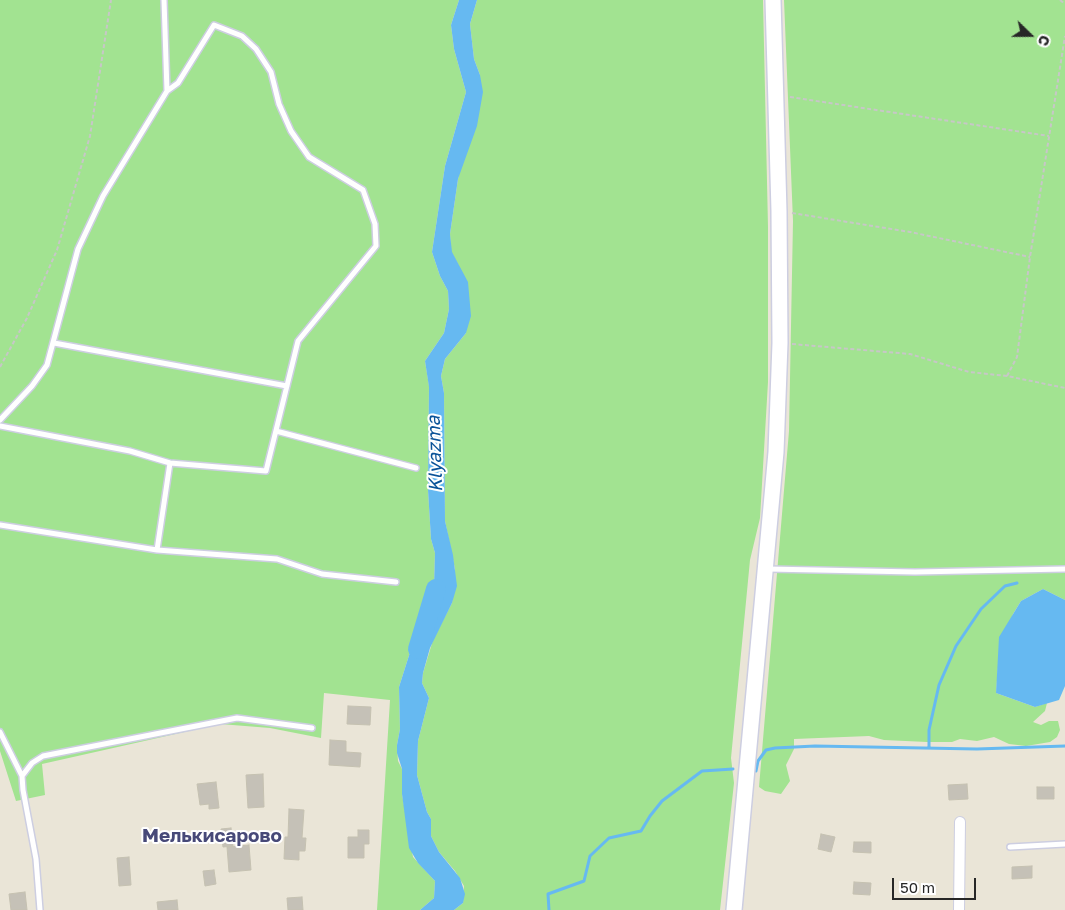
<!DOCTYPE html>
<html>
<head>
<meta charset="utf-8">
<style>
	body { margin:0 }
	#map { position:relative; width:1065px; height:910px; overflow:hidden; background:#eae5d7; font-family:"Golos Text",sans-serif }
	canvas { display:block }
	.north { position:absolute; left:1005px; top:10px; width:50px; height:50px; -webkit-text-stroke:4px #fff; paint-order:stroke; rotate:112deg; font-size:14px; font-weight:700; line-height:20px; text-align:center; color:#272727 }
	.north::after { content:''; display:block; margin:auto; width:18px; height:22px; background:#272727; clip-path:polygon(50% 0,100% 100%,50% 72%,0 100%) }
	.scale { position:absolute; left:892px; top:878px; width:84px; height:22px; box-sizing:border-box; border:2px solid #272727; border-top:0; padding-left:6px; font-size:15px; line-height:18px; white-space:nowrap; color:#272727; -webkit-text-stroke:4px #fff; paint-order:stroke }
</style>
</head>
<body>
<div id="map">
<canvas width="1065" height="910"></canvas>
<div class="north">С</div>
<div class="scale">50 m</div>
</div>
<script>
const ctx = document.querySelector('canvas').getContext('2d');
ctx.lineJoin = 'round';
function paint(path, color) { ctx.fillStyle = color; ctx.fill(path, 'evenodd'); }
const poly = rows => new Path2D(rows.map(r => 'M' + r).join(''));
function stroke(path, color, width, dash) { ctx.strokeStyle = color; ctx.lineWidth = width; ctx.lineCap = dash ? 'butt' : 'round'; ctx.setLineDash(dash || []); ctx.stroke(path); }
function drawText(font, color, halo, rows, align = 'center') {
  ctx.font = font + ' "Golos Text",sans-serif'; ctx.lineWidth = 4; ctx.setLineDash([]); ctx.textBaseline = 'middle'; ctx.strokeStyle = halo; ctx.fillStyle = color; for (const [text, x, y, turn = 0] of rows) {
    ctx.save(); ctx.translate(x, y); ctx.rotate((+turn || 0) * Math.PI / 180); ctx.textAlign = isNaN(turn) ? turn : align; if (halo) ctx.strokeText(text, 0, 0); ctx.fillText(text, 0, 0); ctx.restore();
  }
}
const green = poly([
	[0,0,459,0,451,25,454,49,466,92,445,166,432,252,440,276,448,291,449,309,444,333,425,361,429,386,428,490,431,539,435,553,434,586,429,618,412,646,399,687,400,729,397,745,398,761,402,769,402,794,413,857,435,881,434,898,420,910,377,910,390,700,324,693,321,738,270,728,220,724,42,764,45,795,16,801,0,751],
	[477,0,763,0,768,227,768,382,760,518,750,560,731,758,734,783,720,910,454,910,463,903,464,886,455,871,439,852,431,836,431,819,427,812,417,775,418,741,429,698,422,683,423,673,433,640,452,603,455,569,445,521,444,393,441,376,445,359,466,333,459,266,451,252,450,234,458,179,480,75,474,59,470,24],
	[784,0,1065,0,1065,600,1043,589,1021,601,1013,614,998,667,996,693,1035,707,1047,703,1045,711,1033,722,1041,725,1049,721,1058,721,1060,730,1057,737,1050,742,1026,746,1009,744,994,737,977,741,960,739,952,742,927,742,884,740,869,736,794,739,794,749,786,765,790,781,781,794,765,791,759,787,789,431,793,221]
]);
const water = poly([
	[459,0,477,0,470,24,474,59,480,75,483,92,477,126,458,179,450,234,452,252,468,282,471,316,466,333,445,359,441,376,444,393,445,521,453,555,457,586,452,603,430,648,423,673,422,683,429,698,418,741,417,775,427,812,431,819,431,836,439,852,460,878,465,894,463,903,454,910,420,910,434,898,435,881,418,863,409,848,402,794,402,769,397,753,397,745,400,729,399,687,412,646,429,618,434,586,435,553,431,539,428,490,429,387,425,361,444,333,449,309,448,291,440,276,432,252,445,166,466,92,454,49,451,25],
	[1043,589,1065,600,1065,686,1059,700,1035,707,996,693,999,637,1021,601]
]);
const stream = poly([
	[929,747,929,730,939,685,956,646,981,609,1005,586,1017,583],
	[756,771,758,761,766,750,775,748,815,746,977,749,1065,746],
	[549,910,548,894,584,881,590,856,609,838,641,831,650,816,662,801,702,771,733,769]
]);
const river = poly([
	[418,649,436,589]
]);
const building = poly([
	[348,706,371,707,370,725,347,724,348,706],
	[330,740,346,741,346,752,361,753,360,767,329,765,330,740],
	[263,774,264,807,248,808,246,775,263,774],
	[216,782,219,808,209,809,209,804,200,805,197,784,216,782],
	[967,784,968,799,949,800,948,785,967,784],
	[1037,787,1054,787,1054,799,1037,799,1037,787],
	[289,809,304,810,302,838,306,838,305,851,299,851,299,860,284,859,285,837,288,837,289,809],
	[231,828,233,846,223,847,221,829,231,828],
	[358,830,369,830,369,844,364,844,364,858,348,858,348,837,358,837,358,830],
	[821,834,835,837,831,852,818,849,821,834],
	[854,842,871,842,871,853,853,852,854,842],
	[249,845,251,870,229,872,227,847,249,845],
	[129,857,131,885,119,886,117,858,129,857],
	[1032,866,1032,878,1012,879,1012,867,1032,866],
	[214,870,216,884,205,886,203,871,214,870],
	[854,882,871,883,870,895,853,894,854,882],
	[25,892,27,910,11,910,9,894,25,892],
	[302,897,303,910,288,910,287,898,302,897],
	[177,900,178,910,158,910,157,902,177,900]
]);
const path = poly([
	[1060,0,1065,4],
	[790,97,1049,136],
	[792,213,910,232,1030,257],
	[792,344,910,354,969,372,1007,376,1065,388],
	[0,367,27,318,57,250,90,136,111,0],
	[1007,376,1017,357,1030,257,1065,36]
]);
const lane = poly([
	[54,343,287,386],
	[0,420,32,386,47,365,78,249,103,196,167,91,164,0],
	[0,426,130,451,170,463,266,471,298,341,376,246,375,224,363,190,309,157,291,131,279,104,271,72,256,49,242,36,214,25,178,83,167,91],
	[276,431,416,468],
	[0,525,157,550,170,463],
	[157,550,277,559,322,574,396,582],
	[768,569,915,572,1065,569],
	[0,732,22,776],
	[1010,847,1065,844],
	[40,910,36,859,23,790,22,776,32,763,43,756,237,718,312,728]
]);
const street = poly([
	[959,910,960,822]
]);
const secondary = poly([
	[734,910,776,452,780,343,779,211,773,0]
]);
const waterNames = [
	["Klyazma",435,454,-92]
];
const neighbourhoodNames = [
	["Мелькисарово",212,836]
];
paint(green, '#a2e391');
paint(water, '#66b9f1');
stroke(stream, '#66b9f1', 3);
stroke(river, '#66b9f1', 20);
paint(building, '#c5c1b7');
stroke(building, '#c5c1b1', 1);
stroke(lane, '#cdcee1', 8);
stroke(street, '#cdcee1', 12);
stroke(secondary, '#cdcee1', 18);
stroke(path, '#c7c7c7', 2, [4, 2.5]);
stroke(lane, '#fff', 5);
stroke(street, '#fff', 10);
stroke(secondary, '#fff', 15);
drawText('italic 19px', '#0a5398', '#fff', waterNames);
drawText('bold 19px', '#474978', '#fff', neighbourhoodNames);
</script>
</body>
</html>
